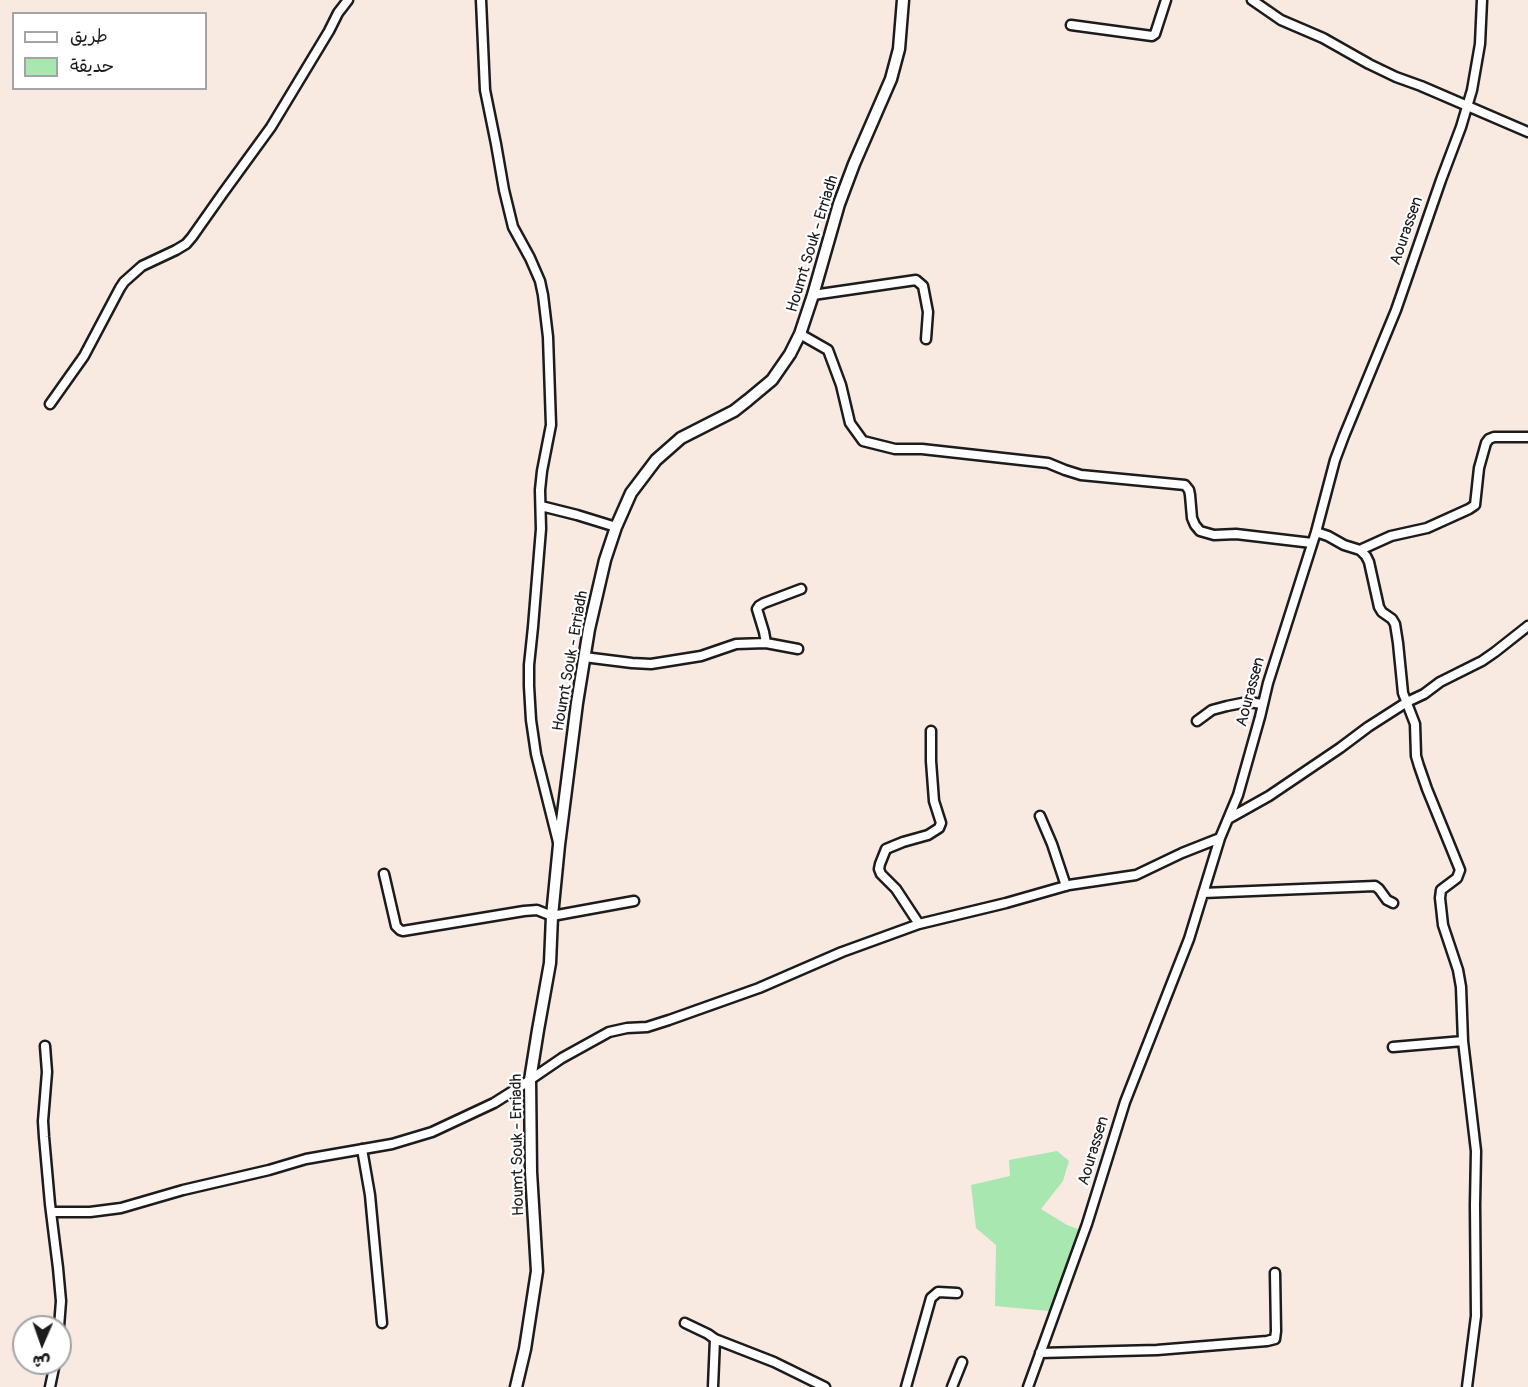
<!DOCTYPE html>
<html>
<head>
<meta charset="utf-8">
<style>
	body { margin:0 }
	#map { position:relative; width:1528px; height:1387px; overflow:hidden; background:#f8e9e1; font-family:Pangolin,"Playpen Sans Arabic",sans-serif }
	canvas { display:block }
	.legend { position:absolute; left:12px; top:12px; width:195px; height:78px; box-sizing:border-box; background:#fff; border:2px solid #a4a4a4; margin:0; padding:8px 10px; list-style:none; font-size:18px; color:#1c1c1c }
	.legend li { display:flex; align-items:center; gap:12px; height:30px }
	.legend b { width:30px; border:2px solid #a4a4a4 }
	.north { position:absolute; left:12px; top:1315px; width:60px; height:60px; box-sizing:border-box; background:#fff; border:2px solid #a4a4a4; border-radius:50%; rotate:182deg; font-size:16px; font-weight:700; line-height:24px; text-align:center; color:#1c1c1c }
	.north::after { content:''; display:block; margin:auto; width:21px; height:27px; background:#1c1c1c; clip-path:polygon(50% 0,100% 100%,50% 72%,0 100%) }
</style>
</head>
<body>
<div id="map">
<canvas width="1528" height="1387"></canvas>
<ul class="legend">
<li><b style="height:8px;background:#fff"></b>طريق</li>
<li><b style="height:16px;background:#a8e7af"></b>حديقة</li>
</ul>
<div class="north">ش</div>
</div>
<script>
const ctx = document.querySelector('canvas').getContext('2d');
ctx.lineJoin = 'round';
function paint(path, color) { ctx.fillStyle = color; ctx.fill(path, 'evenodd'); }
const poly = rows => new Path2D(rows.map(r => 'M' + r).join(''));
function stroke(path, color, width, dash) { ctx.strokeStyle = color; ctx.lineWidth = width; ctx.lineCap = dash ? 'butt' : 'round'; ctx.setLineDash(dash || []); ctx.stroke(path); }
function drawText(font, color, halo, rows, align = 'center') {
  ctx.font = font + ' Pangolin,sans-serif'; ctx.lineWidth = 4.5; ctx.setLineDash([]); ctx.textBaseline = 'middle'; ctx.strokeStyle = halo; ctx.fillStyle = color; for (const [text, x, y, turn = 0] of rows) {
    ctx.save(); ctx.translate(x, y); ctx.rotate((+turn || 0) * Math.PI / 180); ctx.textAlign = isNaN(turn) ? turn : align; if (halo) ctx.strokeText(text, 0, 0); ctx.fillText(text, 0, 0); ctx.restore();
  }
}
const green = poly([
	[1057,1151,1069,1161,1063,1181,1041,1209,1067,1225,1078,1229,1053,1301,1049,1311,995,1306,996,1245,976,1228,971,1185,1010,1176,1009,1160]
]);
const minor = poly([
	[481,0,485,90,496,144,504,190,513,227,530,258,540,281,543,295,548,337,551,425,542,471,540,490,541,529,533,627,529,665,529,686,531,720,536,754,558,842],
	[1252,0,1281,20,1323,38,1369,64,1396,77,1421,86,1528,132],
	[1071,25,1152,36,1155,34,1166,0],
	[813,295,916,280,923,286,928,312,926,339],
	[800,334,828,350,841,385,850,423,863,441,895,449,922,449,1048,463,1065,470,1081,475,1185,485,1189,490,1190,495,1192,518,1195,525,1200,531,1214,535,1236,534,1312,543],
	[50,404,84,356,120,288,124,282,142,266,176,250,186,244,192,237,223,193,271,127,329,31,338,13,348,0],
	[541,506,577,515,616,527],
	[1316,532,1328,536,1344,545,1360,550,1366,556,1369,562,1379,607,1382,612,1392,619,1395,624,1398,643,1403,693,1415,724,1416,756,1419,766,1427,789,1460,870,1457,878,1441,890,1440,898,1443,925,1458,970,1461,987,1463,1041,1476,1151,1475,1205,1476,1316,1467,1387],
	[1360,550,1391,536,1427,528,1469,509,1475,505,1479,468,1486,443,1489,439,1494,437,1528,437],
	[766,643,764,632,757,609,759,606,764,603,801,589],
	[584,657,632,663,651,664,701,656,736,644,766,643,798,649],
	[1197,721,1212,710,1227,706,1247,702,1263,704],
	[1040,816,1052,844,1066,886],
	[1228,819,1269,796,1340,748,1368,727,1407,702,1424,694,1440,682,1482,661,1495,652,1528,626],
	[384,874,396,926,400,930,403,931,524,911,537,910,552,916,634,901],
	[1203,893,1375,886,1379,889,1387,900,1393,903],
	[919,924,896,889,881,874,879,869,880,864,886,849,903,842,928,835,939,828,941,823,934,801,931,761,931,731],
	[45,1046,47,1072,43,1121,44,1137,50,1204,58,1268,61,1301,59,1327],
	[1393,1047,1463,1041],
	[362,1149,370,1195,382,1323],
	[51,1212,90,1212,121,1208,183,1190,269,1170,306,1159,392,1144,432,1132,494,1103,521,1086,562,1058,609,1032,627,1028,647,1027,669,1020,759,988,842,952,919,924,1006,903,1069,885,1136,875,1182,853,1220,838],
	[685,1323,708,1334,715,1339,774,1362,825,1387],
	[1040,1353,1157,1350,1267,1341,1275,1339,1276,1331,1275,1273],
	[50,1387,55,1363],
	[713,1387,715,1339],
	[906,1387,931,1298,938,1292,957,1293],
	[952,1387,962,1362],
	[1028,1387,1087,1224,1125,1102,1189,939,1220,838,1238,795,1260,717,1268,683,1316,532,1335,460,1344,436,1396,310,1441,180,1461,127,1472,90,1480,44,1482,0]
]);
const tertiary = poly([
	[516,1387,525,1349,537,1271,531,1172,530,1080,538,1030,550,963,552,916,559,845,577,703,589,629,605,560,616,527,631,493,656,460,681,438,734,411,748,400,772,380,790,354,800,334,813,295,839,204,854,164,891,79,899,49,903,0]
]);
const streetNames = [
	["Aourassen",1407,231,-71],
	["Houmt Souk - Erriadh",813,244,-73],
	["Houmt Souk - Erriadh",571,661,-80],
	["Aourassen",1251,692,-75],
	["Houmt Souk - Erriadh",518,1145,-91],
	["Aourassen",1094,1151,-73]
];
paint(green, '#a8e7af');
stroke(minor, '#1c1c1c', 13);
stroke(tertiary, '#1c1c1c', 15);
stroke(minor, '#fff', 8);
stroke(tertiary, '#fff', 10);
drawText('16px', '#1c1c1c', '#fff', streetNames);
</script>
</body>
</html>
